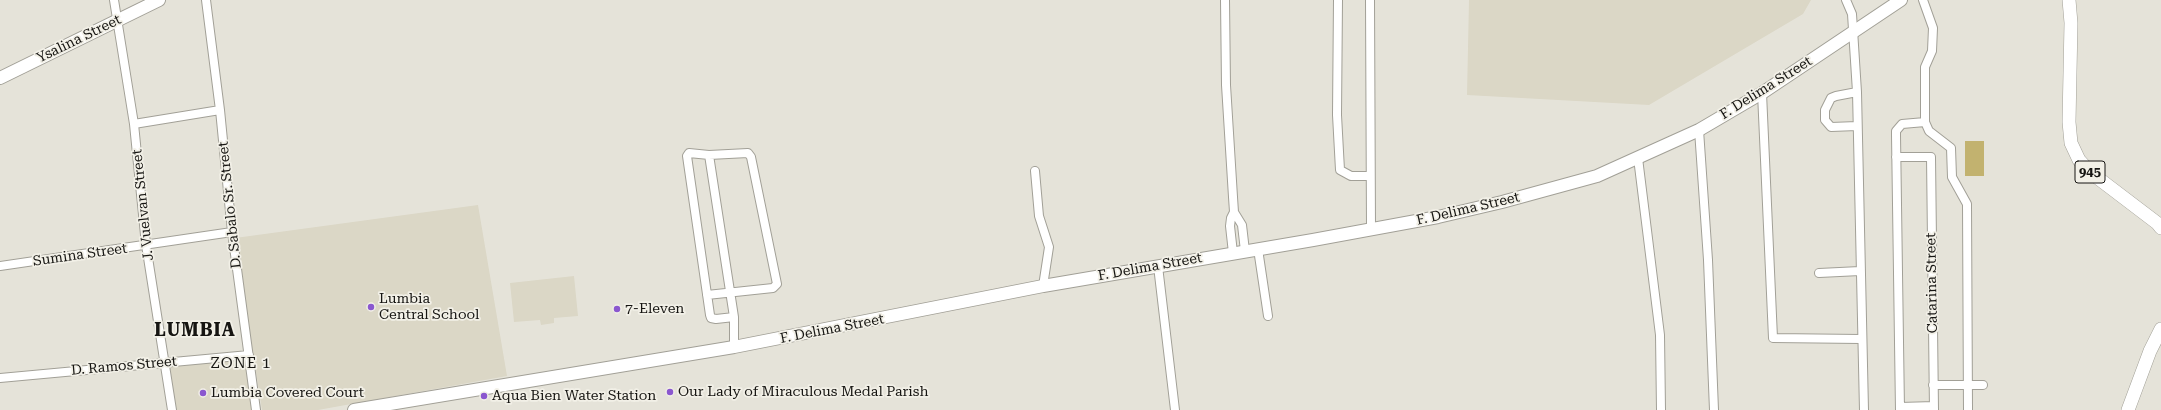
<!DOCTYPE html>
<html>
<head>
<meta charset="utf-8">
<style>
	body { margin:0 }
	canvas { display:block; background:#e5e3d9 }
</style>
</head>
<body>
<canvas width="2161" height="410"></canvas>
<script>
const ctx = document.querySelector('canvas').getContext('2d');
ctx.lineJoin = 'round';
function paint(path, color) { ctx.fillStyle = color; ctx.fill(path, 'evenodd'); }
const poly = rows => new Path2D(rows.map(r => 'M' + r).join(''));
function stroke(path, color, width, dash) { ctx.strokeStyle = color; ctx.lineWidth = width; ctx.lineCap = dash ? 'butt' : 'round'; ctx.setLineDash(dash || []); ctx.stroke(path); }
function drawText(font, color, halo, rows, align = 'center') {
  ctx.font = font + ' "Roboto Serif",serif'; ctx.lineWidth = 3.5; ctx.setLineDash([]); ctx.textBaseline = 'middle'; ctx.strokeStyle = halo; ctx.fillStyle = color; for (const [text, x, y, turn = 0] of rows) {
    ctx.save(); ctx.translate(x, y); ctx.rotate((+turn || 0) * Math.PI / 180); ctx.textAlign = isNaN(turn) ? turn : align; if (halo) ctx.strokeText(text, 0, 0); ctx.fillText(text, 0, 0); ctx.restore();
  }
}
const built = poly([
	[1469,0,1811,0,1803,14,1649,105,1467,95],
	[478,205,507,376,318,410,262,410,235,238],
	[574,276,578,316,554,318,554,323,541,325,540,320,514,322,510,283],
	[246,359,253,410,175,410,169,366]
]);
const green = poly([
	[1965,141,1984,141,1984,176,1965,176]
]);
const street = poly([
	[114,0,134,124,146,245,172,410],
	[206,0,220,110,232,232,256,410],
	[1225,0,1226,85,1233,197,1234,212,1242,225,1245,251],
	[1338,0,1337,115,1340,170,1351,176,1370,176],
	[1370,0,1371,229],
	[1846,0,1852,14,1857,92,1864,410],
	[1923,0,1933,28,1932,51,1925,67,1925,122,1929,131,1951,148,1952,177,1967,204,1968,410],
	[1857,92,1836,96,1831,98,1825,110,1825,120,1831,127,1857,126],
	[1762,93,1773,338,1861,339],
	[134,124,220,110],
	[1699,130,1708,260,1714,410],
	[709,155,734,317,734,347],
	[1896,157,1931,157,1934,410],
	[1638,158,1660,335,1661,410],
	[1035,171,1039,216,1049,247,1043,286],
	[1258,249,1268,316],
	[1233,253,1230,226,1231,218,1234,212],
	[0,266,232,232],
	[1158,266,1175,410],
	[1819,273,1860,271],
	[707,295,773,288,777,284,751,157,748,153,709,155,689,153,687,156,710,315,711,318,716,319,734,317],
	[0,378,249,355],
	[1933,385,1983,385],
	[1900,407,1934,406],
	[1900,410,1896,135,1896,131,1902,124,1925,122]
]);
const secondary = poly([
	[0,78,159,0],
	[354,410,734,347,1043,286,1313,240,1438,217,1502,202,1597,176,1699,130,1762,93,1901,0]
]);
const primary = poly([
	[2069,0,2071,23,2069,122,2071,143,2079,160,2090,172,2157,223,2161,228],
	[2128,410,2150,351,2161,329]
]);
const markers = [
	[371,307,4,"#8a57cf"],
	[617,309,4,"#8a57cf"],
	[670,392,4,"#8a57cf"],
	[203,393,4,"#8a57cf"],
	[484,396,4,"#8a57cf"]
];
const shields = [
	[2090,172,30]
];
const shieldNames = [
	["945",2090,172]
];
const streetNames = [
	["Ysalina Street",79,39,-26],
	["F. Delima Street",1766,88,-32],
	["J. Vuelvan Street",143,205,-96],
	["D. Sabalo Sr. Street",230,205,-96],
	["F. Delima Street",1468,209,-13],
	["Sumina Street",80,255,-8],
	["F. Delima Street",1150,267,-10],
	["Catarina Street",1932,283,-91],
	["F. Delima Street",832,329,-11],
	["D. Ramos Street",124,366,-5]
];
const poiNames = [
	["Lumbia",379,299],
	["Central School",379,315],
	["7-Eleven",625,309],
	["Our Lady of Miraculous Medal Parish",678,392],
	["Lumbia Covered Court",211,393],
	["Aqua Bien Water Station",492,396]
];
const neighbourhoodNames = [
	["ZONE 1",241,364]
];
const districtNames = [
	["LUMBIA",195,331]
];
paint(built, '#dbd7c6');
paint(green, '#c2b26f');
stroke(street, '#a2a097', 10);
stroke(secondary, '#a2a097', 14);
stroke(primary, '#a2a097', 14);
stroke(street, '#fff', 8);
stroke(secondary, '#fff', 12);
stroke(primary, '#fff', 13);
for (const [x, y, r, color] of markers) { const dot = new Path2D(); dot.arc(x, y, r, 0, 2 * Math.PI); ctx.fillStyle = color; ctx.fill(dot); stroke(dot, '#f2f0e7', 1.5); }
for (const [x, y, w] of shields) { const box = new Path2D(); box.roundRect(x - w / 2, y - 11, w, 22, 3); ctx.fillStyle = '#f2f0e7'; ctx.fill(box); stroke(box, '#161512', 1); }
drawText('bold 13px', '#161512', null, shieldNames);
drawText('14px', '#161512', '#f2f0e7', streetNames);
drawText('14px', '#161512', '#f2f0e7', poiNames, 'left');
ctx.letterSpacing = '1px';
drawText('15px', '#161512', '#f2f0e7', neighbourhoodNames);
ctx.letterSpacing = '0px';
ctx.letterSpacing = '1px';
drawText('bold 18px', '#161512', '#f2f0e7', districtNames);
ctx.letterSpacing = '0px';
</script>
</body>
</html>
